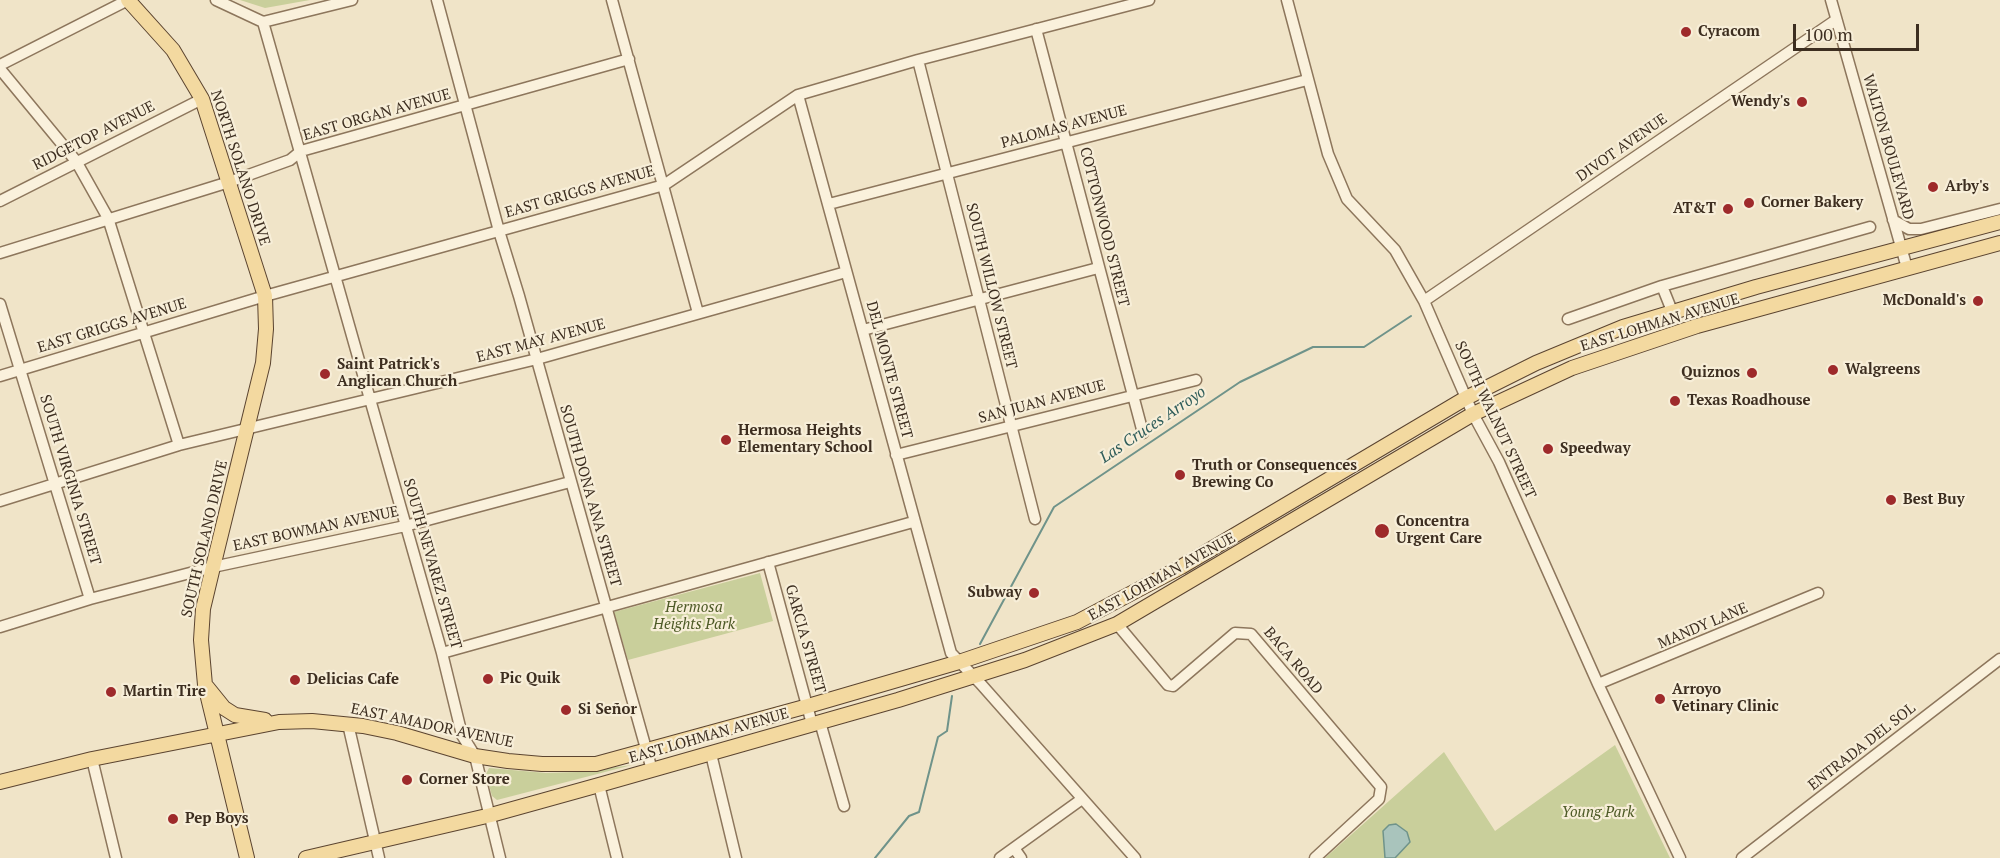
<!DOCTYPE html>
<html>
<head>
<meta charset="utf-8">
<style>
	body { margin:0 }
	#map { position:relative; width:2000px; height:858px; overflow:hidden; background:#f0e4c8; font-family:"PT Serif",serif }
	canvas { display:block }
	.scale { position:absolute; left:1793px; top:24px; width:126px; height:27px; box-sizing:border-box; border:3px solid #3d2e20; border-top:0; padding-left:8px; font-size:18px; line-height:21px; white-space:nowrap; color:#3d2e20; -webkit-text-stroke:4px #f7eed8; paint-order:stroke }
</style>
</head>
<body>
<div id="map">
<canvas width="2000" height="858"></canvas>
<div class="scale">100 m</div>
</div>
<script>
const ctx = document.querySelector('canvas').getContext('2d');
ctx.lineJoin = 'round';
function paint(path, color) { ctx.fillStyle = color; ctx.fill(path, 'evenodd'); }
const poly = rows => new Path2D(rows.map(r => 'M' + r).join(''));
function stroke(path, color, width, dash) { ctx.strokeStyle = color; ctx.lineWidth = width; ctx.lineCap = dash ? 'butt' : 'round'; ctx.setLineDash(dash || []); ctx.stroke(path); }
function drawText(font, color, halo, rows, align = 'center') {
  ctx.font = font + ' "PT Serif",serif'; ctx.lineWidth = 4.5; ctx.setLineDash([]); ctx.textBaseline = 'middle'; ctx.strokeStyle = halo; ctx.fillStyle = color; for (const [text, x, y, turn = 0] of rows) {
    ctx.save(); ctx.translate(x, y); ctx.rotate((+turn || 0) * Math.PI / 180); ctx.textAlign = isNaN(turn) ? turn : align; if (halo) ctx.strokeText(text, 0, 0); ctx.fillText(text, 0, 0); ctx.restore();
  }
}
const green = poly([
	[240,0,310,0,265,8],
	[760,573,773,621,628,660,614,612],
	[1615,745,1670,858,1325,858,1444,752,1495,831],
	[632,765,497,800,492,796,486,774,489,768,546,773,578,772]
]);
const water = poly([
	[1396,824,1407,832,1410,842,1395,858,1385,858,1383,831,1389,825,1396,824]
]);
const stream = poly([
	[980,644,1054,507,1240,382,1313,347,1364,347,1411,316],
	[875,858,909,816,919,812,938,737,947,731,952,696]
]);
const minor = poly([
	[216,0,263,22,352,0],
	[437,0,499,231,519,296,652,770],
	[612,0,698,313],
	[1287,0,1328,154,1347,199,1395,250,1424,301,1473,414,1499,462,1598,684,1680,858],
	[1831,0,1907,268],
	[263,22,442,653,462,735,475,756,500,858],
	[1036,29,1143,433],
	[918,60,1035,519],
	[0,65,128,0],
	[0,69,76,161,108,218,179,445],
	[798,95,951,653,980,683,1135,858],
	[0,201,202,99],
	[829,204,1307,80],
	[1893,220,1909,229,1921,229,2000,209],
	[0,253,229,182,290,160,301,151,629,59],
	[1424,301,1836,20],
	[0,304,90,599],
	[1672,311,1662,286,1870,227],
	[1568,319,1662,286],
	[863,330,1098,268],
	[0,376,265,296,664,185,798,95,918,60,1149,0],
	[896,455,1196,380],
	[0,501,179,445,537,359,846,272],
	[768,562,812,724],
	[1117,624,1168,685,1173,686,1235,633,1251,634,1381,787,1379,799,1315,858],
	[0,627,90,599,213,567,405,526,570,482],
	[442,653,913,522],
	[1598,684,1818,593],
	[820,722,844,806],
	[348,724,379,858],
	[711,754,736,858],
	[92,759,116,858],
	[599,785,617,858],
	[1014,848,1021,858],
	[1000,858,1082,799],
	[1742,858,2000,659]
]);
const major = poly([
	[128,0,173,50,202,99,265,296,266,329,263,363,213,567,203,609,201,640,205,685,247,858],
	[207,687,224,708,235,715,265,720],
	[0,782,92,759,279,722,312,721,363,726,397,733,475,756,508,761,542,764,596,764,808,706,959,662,1077,622,1181,567,1466,398,1536,363,1623,327,1756,287,2000,222],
	[306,858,491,815,599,785,898,700,1025,660,1117,624,1473,414,1572,368,1697,326,2000,243]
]);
const markers = [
	[1686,32,6,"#9e2a2b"],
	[1802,102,6,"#9e2a2b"],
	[1933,187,6,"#9e2a2b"],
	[1749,203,6,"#9e2a2b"],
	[1728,209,6,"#9e2a2b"],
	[1978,301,6,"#9e2a2b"],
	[1833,370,6,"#9e2a2b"],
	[1752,373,6,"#9e2a2b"],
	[325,374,6,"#9e2a2b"],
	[1675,401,6,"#9e2a2b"],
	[726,440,6,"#9e2a2b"],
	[1548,449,6,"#9e2a2b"],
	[1180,475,6,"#9e2a2b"],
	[1891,500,6,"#9e2a2b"],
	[1382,531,8,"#9e2a2b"],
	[1034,593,6,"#9e2a2b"],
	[488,679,6,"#9e2a2b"],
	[295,680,6,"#9e2a2b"],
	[111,692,6,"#9e2a2b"],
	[1660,699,6,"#9e2a2b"],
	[566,710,6,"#9e2a2b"],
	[407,780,6,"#9e2a2b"],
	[173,819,6,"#9e2a2b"]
];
const poiNames = [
	["Cyracom",1698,32],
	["Wendy's",1790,102,"right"],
	["Arby's",1945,187],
	["Corner Bakery",1761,203],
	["AT&T",1716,209,"right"],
	["McDonald's",1966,301,"right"],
	["Saint Patrick's",337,365],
	["Anglican Church",337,382],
	["Walgreens",1845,370],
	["Quiznos",1740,373,"right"],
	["Texas Roadhouse",1687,401],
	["Hermosa Heights",738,431],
	["Elementary School",738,448],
	["Speedway",1560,449],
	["Truth or Consequences",1192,466],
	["Brewing Co",1192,483],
	["Best Buy",1903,500],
	["Concentra",1396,522],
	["Urgent Care",1396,539],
	["Subway",1022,593,"right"],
	["Pic Quik",500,679],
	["Delicias Cafe",307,680],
	["Arroyo",1672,690],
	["Vetinary Clinic",1672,707],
	["Martin Tire",123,692],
	["Si Señor",578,710],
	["Corner Store",419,780],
	["Pep Boys",185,819]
];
const streetNames = [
	["EAST ORGAN AVENUE",377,115,-16],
	["PALOMAS AVENUE",1064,127,-15],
	["RIDGETOP AVENUE",94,136,-27],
	["WALTON BOULEVARD",1888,147,74],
	["DIVOT AVENUE",1622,148,-35],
	["NORTH SOLANO DRIVE",240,168,72],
	["EAST GRIGGS AVENUE",580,192,-16],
	["COTTONWOOD STREET",1104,227,76],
	["SOUTH WILLOW STREET",991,286,76],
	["EAST LOHMAN AVENUE",1660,323,-17],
	["EAST GRIGGS AVENUE",112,326,-17],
	["EAST MAY AVENUE",541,341,-15],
	["DEL MONTE STREET",889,370,75],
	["SAN JUAN AVENUE",1042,402,-15],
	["SOUTH WALNUT STREET",1495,420,65],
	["SOUTH VIRGINIA STREET",70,480,73],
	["SOUTH DONA ANA STREET",590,496,74],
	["EAST BOWMAN AVENUE",316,529,-12],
	["SOUTH SOLANO DRIVE",205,539,-77],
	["SOUTH NEVAREZ STREET",432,564,74],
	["EAST LOHMAN AVENUE",1162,577,-29],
	["MANDY LANE",1703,626,-23],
	["GARCIA STREET",805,639,74],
	["BACA ROAD",1293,661,50],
	["EAST AMADOR AVENUE",432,726,12],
	["EAST LOHMAN AVENUE",709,736,-16],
	["ENTRADA DEL SOL",1862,747,-38]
];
const parkNames = [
	["Hermosa",694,608],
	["Heights Park",694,625],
	["Young Park",1598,813]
];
const waterNames = [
	["Las Cruces Arroyo",1153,425,-34]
];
paint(green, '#c9cf9b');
paint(water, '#a9c4bc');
stroke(water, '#6f938a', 1.5);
stroke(stream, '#6f938a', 2);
stroke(minor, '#8d765c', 13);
stroke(major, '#5b4430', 16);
stroke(minor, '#faf1dc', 10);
stroke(major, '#f3d9a0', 14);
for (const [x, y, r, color] of markers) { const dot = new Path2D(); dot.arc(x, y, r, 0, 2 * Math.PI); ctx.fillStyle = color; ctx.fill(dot); stroke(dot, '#f7eed8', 2); }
drawText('bold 15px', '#3d2e20', '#f7eed8', poiNames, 'left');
drawText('15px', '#3d2e20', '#f7eed8', streetNames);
drawText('italic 15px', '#4d5a26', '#f7eed8', parkNames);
drawText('italic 16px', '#2f5d5a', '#f7eed8', waterNames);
</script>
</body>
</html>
